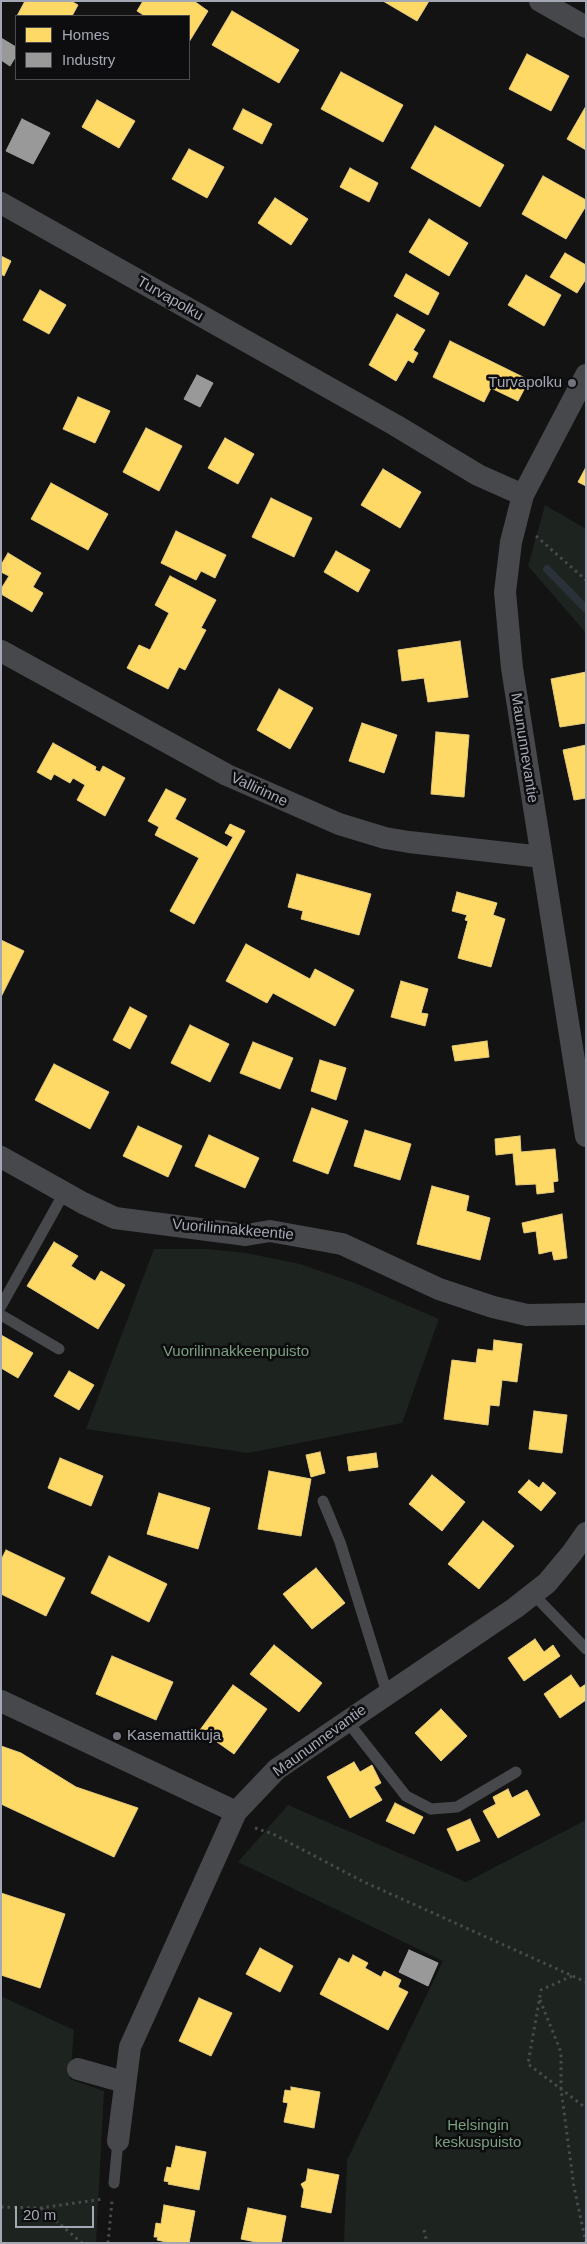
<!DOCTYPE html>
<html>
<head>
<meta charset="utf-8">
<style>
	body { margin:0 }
	#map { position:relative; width:587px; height:2244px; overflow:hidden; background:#131313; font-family:Arial,sans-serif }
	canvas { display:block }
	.frame { position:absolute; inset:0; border:2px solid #a4a8b4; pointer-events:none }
	.legend { position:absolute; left:15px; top:15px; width:175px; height:65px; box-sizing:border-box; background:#0d0d0f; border:1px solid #494b51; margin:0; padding:6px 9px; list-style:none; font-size:15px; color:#a4a8b4 }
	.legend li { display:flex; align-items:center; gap:10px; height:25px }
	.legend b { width:25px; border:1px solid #494b51 }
	.scale { position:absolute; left:15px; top:2206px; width:79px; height:22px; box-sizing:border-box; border:2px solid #a4a8b4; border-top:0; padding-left:6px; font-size:15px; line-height:18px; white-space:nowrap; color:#a4a8b4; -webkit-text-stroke:4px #0d0d0f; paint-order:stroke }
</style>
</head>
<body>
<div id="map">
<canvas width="587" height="2244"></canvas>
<div class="frame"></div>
<ul class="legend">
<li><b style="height:14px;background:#ffd966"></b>Homes</li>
<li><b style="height:14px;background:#999"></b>Industry</li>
</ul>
<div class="scale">20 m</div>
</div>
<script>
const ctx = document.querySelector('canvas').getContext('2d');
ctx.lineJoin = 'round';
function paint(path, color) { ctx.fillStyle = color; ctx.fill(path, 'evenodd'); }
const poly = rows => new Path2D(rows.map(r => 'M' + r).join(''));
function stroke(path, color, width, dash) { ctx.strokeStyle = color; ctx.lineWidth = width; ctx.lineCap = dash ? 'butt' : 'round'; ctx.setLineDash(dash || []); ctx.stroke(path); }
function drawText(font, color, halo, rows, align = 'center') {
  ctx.font = font + ' Arial,sans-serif'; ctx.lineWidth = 5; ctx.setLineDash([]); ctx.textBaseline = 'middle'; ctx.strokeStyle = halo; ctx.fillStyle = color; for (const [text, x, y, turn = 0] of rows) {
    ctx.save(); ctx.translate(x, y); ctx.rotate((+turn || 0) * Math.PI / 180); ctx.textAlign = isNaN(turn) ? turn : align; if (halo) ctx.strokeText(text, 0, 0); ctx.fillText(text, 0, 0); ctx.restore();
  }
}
const green = poly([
	[545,505,586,529,586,633,528,566],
	[154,1249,208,1249,246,1253,300,1264,355,1283,439,1319,402,1423,248,1453,86,1429],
	[288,1805,466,1882,586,1820,586,2243,344,2243,347,2160,443,1961,238,1862],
	[1,1996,74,2030,70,2079,104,2091,96,2243,1,2243]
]);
const homes = poly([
	[25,1,71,1,78,5,72,16,17,16,25,1],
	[143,1,194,1,208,11,189,42,189,16,145,16,137,11,143,1],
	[383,1,429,1,417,21,383,1],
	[232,11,299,50,279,83,212,45,232,11],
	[527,54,569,76,551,111,509,89,527,54],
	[341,72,403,105,383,142,321,109,341,72],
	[97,100,135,121,119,148,82,127,97,100],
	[586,106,586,150,567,139,586,106],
	[243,109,272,124,262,144,233,129,243,109],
	[435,126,504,165,480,207,411,168,435,126],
	[189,149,224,167,207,198,172,179,189,149],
	[350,168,378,183,369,202,340,187,350,168],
	[543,176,586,200,586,206,566,239,522,214,543,176],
	[275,198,308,219,291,245,258,223,275,198],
	[429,219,468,243,449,276,409,252,429,219],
	[565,253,586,265,586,279,577,293,550,277,565,253],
	[1,256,11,261,4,276,1,274,1,256],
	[406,274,439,293,428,315,394,296,406,274],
	[526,275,561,295,544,326,508,305,526,275],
	[40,290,66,305,49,334,23,320,40,290],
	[397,314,425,330,413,350,418,353,413,363,408,360,396,381,369,365,397,314],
	[450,341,529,380,518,401,491,388,484,402,433,377,450,341],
	[78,397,110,411,95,443,63,429,78,397],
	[146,428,182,446,159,491,123,472,146,428],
	[225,438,254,454,238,484,208,468,225,438],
	[586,467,586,486,578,482,586,467],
	[383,469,421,492,400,528,361,505,383,469],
	[51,483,108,514,88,550,31,519,51,483],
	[271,498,312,518,294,557,252,537,271,498],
	[176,531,226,555,215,578,201,571,196,580,161,563,176,531],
	[336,551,370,570,358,592,324,572,336,551],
	[8,553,41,573,33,587,43,593,32,612,1,594,1,589,9,576,1,572,1,565,8,553],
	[170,576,216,600,201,628,206,630,185,670,179,667,168,689,127,668,139,645,150,650,169,613,155,605,170,576],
	[460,641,468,697,428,702,424,678,402,681,398,650,460,641],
	[586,672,586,723,560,727,551,679,586,672],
	[279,689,313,708,290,749,257,730,279,689],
	[362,723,397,735,384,773,349,761,362,723],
	[436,732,469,735,464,797,431,794,436,732],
	[53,743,96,767,95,770,100,772,103,766,125,778,105,816,77,800,85,785,73,778,70,783,54,774,51,780,37,772,53,743],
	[586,745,586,798,574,800,563,750,586,745],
	[166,789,186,799,175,819,227,847,233,837,225,833,230,824,245,831,194,924,170,911,199,858,155,835,159,827,148,821,166,789],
	[297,874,371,894,359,935,301,919,303,911,288,907,297,874],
	[457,892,497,903,493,915,505,919,491,967,458,958,468,921,465,920,467,915,452,911,457,892],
	[1,940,24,951,1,997,1,940],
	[246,944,310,979,315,969,354,990,335,1026,273,993,267,1003,226,981,246,944],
	[401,981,428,989,421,1013,428,1014,425,1026,391,1017,401,981],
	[130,1007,147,1016,130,1049,113,1040,130,1007],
	[190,1025,229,1044,210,1082,171,1063,190,1025],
	[487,1041,489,1057,455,1061,452,1046,487,1041],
	[253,1042,293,1058,280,1089,240,1073,253,1042],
	[320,1060,346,1068,336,1100,311,1091,320,1060],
	[54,1064,109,1092,90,1129,35,1100,54,1064],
	[312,1108,348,1121,328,1174,293,1161,312,1108],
	[138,1126,182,1146,168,1177,123,1156,138,1126],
	[365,1130,411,1144,400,1180,354,1166,365,1130],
	[209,1135,259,1158,245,1188,195,1166,209,1135],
	[520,1136,521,1152,555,1149,558,1181,553,1182,554,1192,537,1194,536,1184,516,1185,513,1153,496,1155,495,1139,520,1136],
	[432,1186,469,1196,466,1211,490,1218,480,1260,417,1244,432,1186],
	[562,1214,567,1258,554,1260,552,1251,539,1254,536,1231,524,1233,522,1223,562,1214],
	[54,1242,78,1256,71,1266,95,1281,101,1271,125,1285,98,1329,27,1286,54,1242],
	[1,1335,33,1353,18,1378,1,1368,1,1335],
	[494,1340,522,1344,517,1382,502,1380,499,1406,490,1405,488,1425,444,1419,452,1360,476,1363,478,1349,493,1351,494,1340],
	[69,1371,94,1385,79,1410,54,1396,69,1371],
	[534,1411,567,1415,562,1453,529,1449,534,1411],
	[320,1452,325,1473,311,1477,306,1455,320,1452],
	[376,1453,378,1467,349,1471,347,1457,376,1453],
	[60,1458,103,1476,91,1506,48,1488,60,1458],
	[269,1471,311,1479,301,1536,258,1529,269,1471],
	[432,1475,465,1502,442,1531,409,1504,432,1475],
	[529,1480,539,1488,543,1482,556,1493,541,1511,518,1492,529,1480],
	[159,1493,210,1508,198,1549,147,1534,159,1493],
	[483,1521,514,1546,479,1589,448,1564,483,1521],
	[6,1550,65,1578,46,1616,1,1594,1,1560,6,1550],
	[109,1556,167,1584,149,1622,91,1593,109,1556],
	[316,1568,345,1603,312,1629,283,1594,316,1568],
	[535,1639,544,1652,553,1645,560,1656,524,1681,508,1658,535,1639],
	[274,1645,322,1683,299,1712,250,1674,274,1645],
	[112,1656,173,1682,156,1720,96,1694,112,1656],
	[571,1675,580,1688,586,1684,586,1700,560,1718,544,1694,571,1675],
	[233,1685,267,1709,234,1754,200,1730,233,1685],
	[441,1709,467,1736,441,1761,415,1733,441,1709],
	[1,1746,21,1753,76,1787,138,1808,114,1857,1,1804,1,1746],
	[354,1762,360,1772,372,1765,381,1783,374,1787,382,1800,350,1818,327,1777,354,1762],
	[508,1789,512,1798,527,1790,540,1815,498,1838,483,1811,496,1804,493,1797,508,1789],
	[395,1803,423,1817,414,1834,386,1821,395,1803],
	[470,1819,480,1841,457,1851,447,1829,470,1819],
	[1,1893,65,1914,40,1988,1,1975,1,1893],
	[260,1948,293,1966,280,1992,246,1974,260,1948],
	[353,1955,368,1963,365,1968,381,1977,384,1971,401,1980,398,1987,408,1992,388,2030,320,1994,339,1958,349,1963,353,1955],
	[199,1998,232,2013,211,2056,179,2041,199,1998],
	[291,2087,320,2092,314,2128,284,2122,288,2103,283,2102,285,2090,291,2091,291,2087],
	[176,2146,206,2152,199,2190,168,2184,169,2182,164,2181,167,2167,171,2168,176,2146],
	[308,2169,339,2175,331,2213,301,2207,304,2190,301,2184,306,2181,308,2169],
	[164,2205,195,2211,189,2243,171,2243,157,2240,158,2237,154,2237,156,2223,161,2224,164,2205],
	[248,2208,286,2216,281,2243,261,2243,241,2239,248,2208]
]);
const industry = poly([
	[1,38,16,47,16,56,10,66,1,60,1,38],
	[22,119,50,133,33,164,6,151,22,119],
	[197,375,213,383,200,407,184,399,197,375],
	[409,1950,438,1963,428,1986,399,1972,409,1950]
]);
const stream = poly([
	[547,569,586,609]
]);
const path = poly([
	[536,536,586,580],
	[255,1828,273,1834,362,1881,586,1982],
	[572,1976,541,1990,528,2064,586,2108],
	[540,2000,561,2052,561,2089,574,2187,586,2243],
	[1,2207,40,2208,103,2199],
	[41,2208,82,2243],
	[424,2230,427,2243],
	[108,2243,112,2201]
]);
const lane = poly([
	[1,1306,64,1193],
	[1,1315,59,1349],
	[323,1501,340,1542,387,1693],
	[533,1594,586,1649],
	[347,1721,406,1796,431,1809,457,1807,516,1772],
	[114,2183,118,2141]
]);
const street = poly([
	[540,1,586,27],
	[1,203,395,425,478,475,523,495],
	[586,375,523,495,511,542,505,592,512,668,586,1136],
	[1,651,227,775,339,824,385,838,409,842,542,857],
	[1,1157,83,1203,115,1218,246,1235,270,1231,342,1244,439,1289,493,1307,527,1315,586,1314],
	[1,1701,236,1812,277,1769,515,1608,547,1583,572,1553,586,1533],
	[78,2069,124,2082],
	[118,2141,130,2047,236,1812]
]);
const markers = [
	[572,383,5,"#71747c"],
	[117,1736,5,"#71747c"]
];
const streetNames = [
	["Turvapolku",170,299,30],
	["Maununnevantie",524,748,81],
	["Vallirinne",259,790,25],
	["Vuorilinnakkeentie",233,1230,5],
	["Maununnevantie",320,1741,-36]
];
const poiNames = [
	["Turvapolku",562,383],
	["Kasemattikuja",127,1736,"left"]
];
const parkNames = [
	["Vuorilinnakkeenpuisto",236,1352],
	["Helsingin",478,2126],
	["keskuspuisto",478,2143]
];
paint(green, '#1d231e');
paint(homes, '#ffd966');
stroke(homes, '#e4ca7d', 1);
paint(industry, '#999');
stroke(industry, '#9c9ea1', 1);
stroke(stream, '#2a3138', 8);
stroke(path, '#494a4e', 3, [2.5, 4]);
stroke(lane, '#47484c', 11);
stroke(street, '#47484c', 22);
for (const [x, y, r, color] of markers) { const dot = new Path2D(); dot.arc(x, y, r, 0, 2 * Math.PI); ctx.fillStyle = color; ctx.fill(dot); stroke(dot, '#0d0d0f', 2); }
drawText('15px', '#a4a8b4', '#0d0d0f', streetNames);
drawText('15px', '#a4a8b4', '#0d0d0f', poiNames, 'right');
drawText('15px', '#7b9f7f', '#0d0d0f', parkNames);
</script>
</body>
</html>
